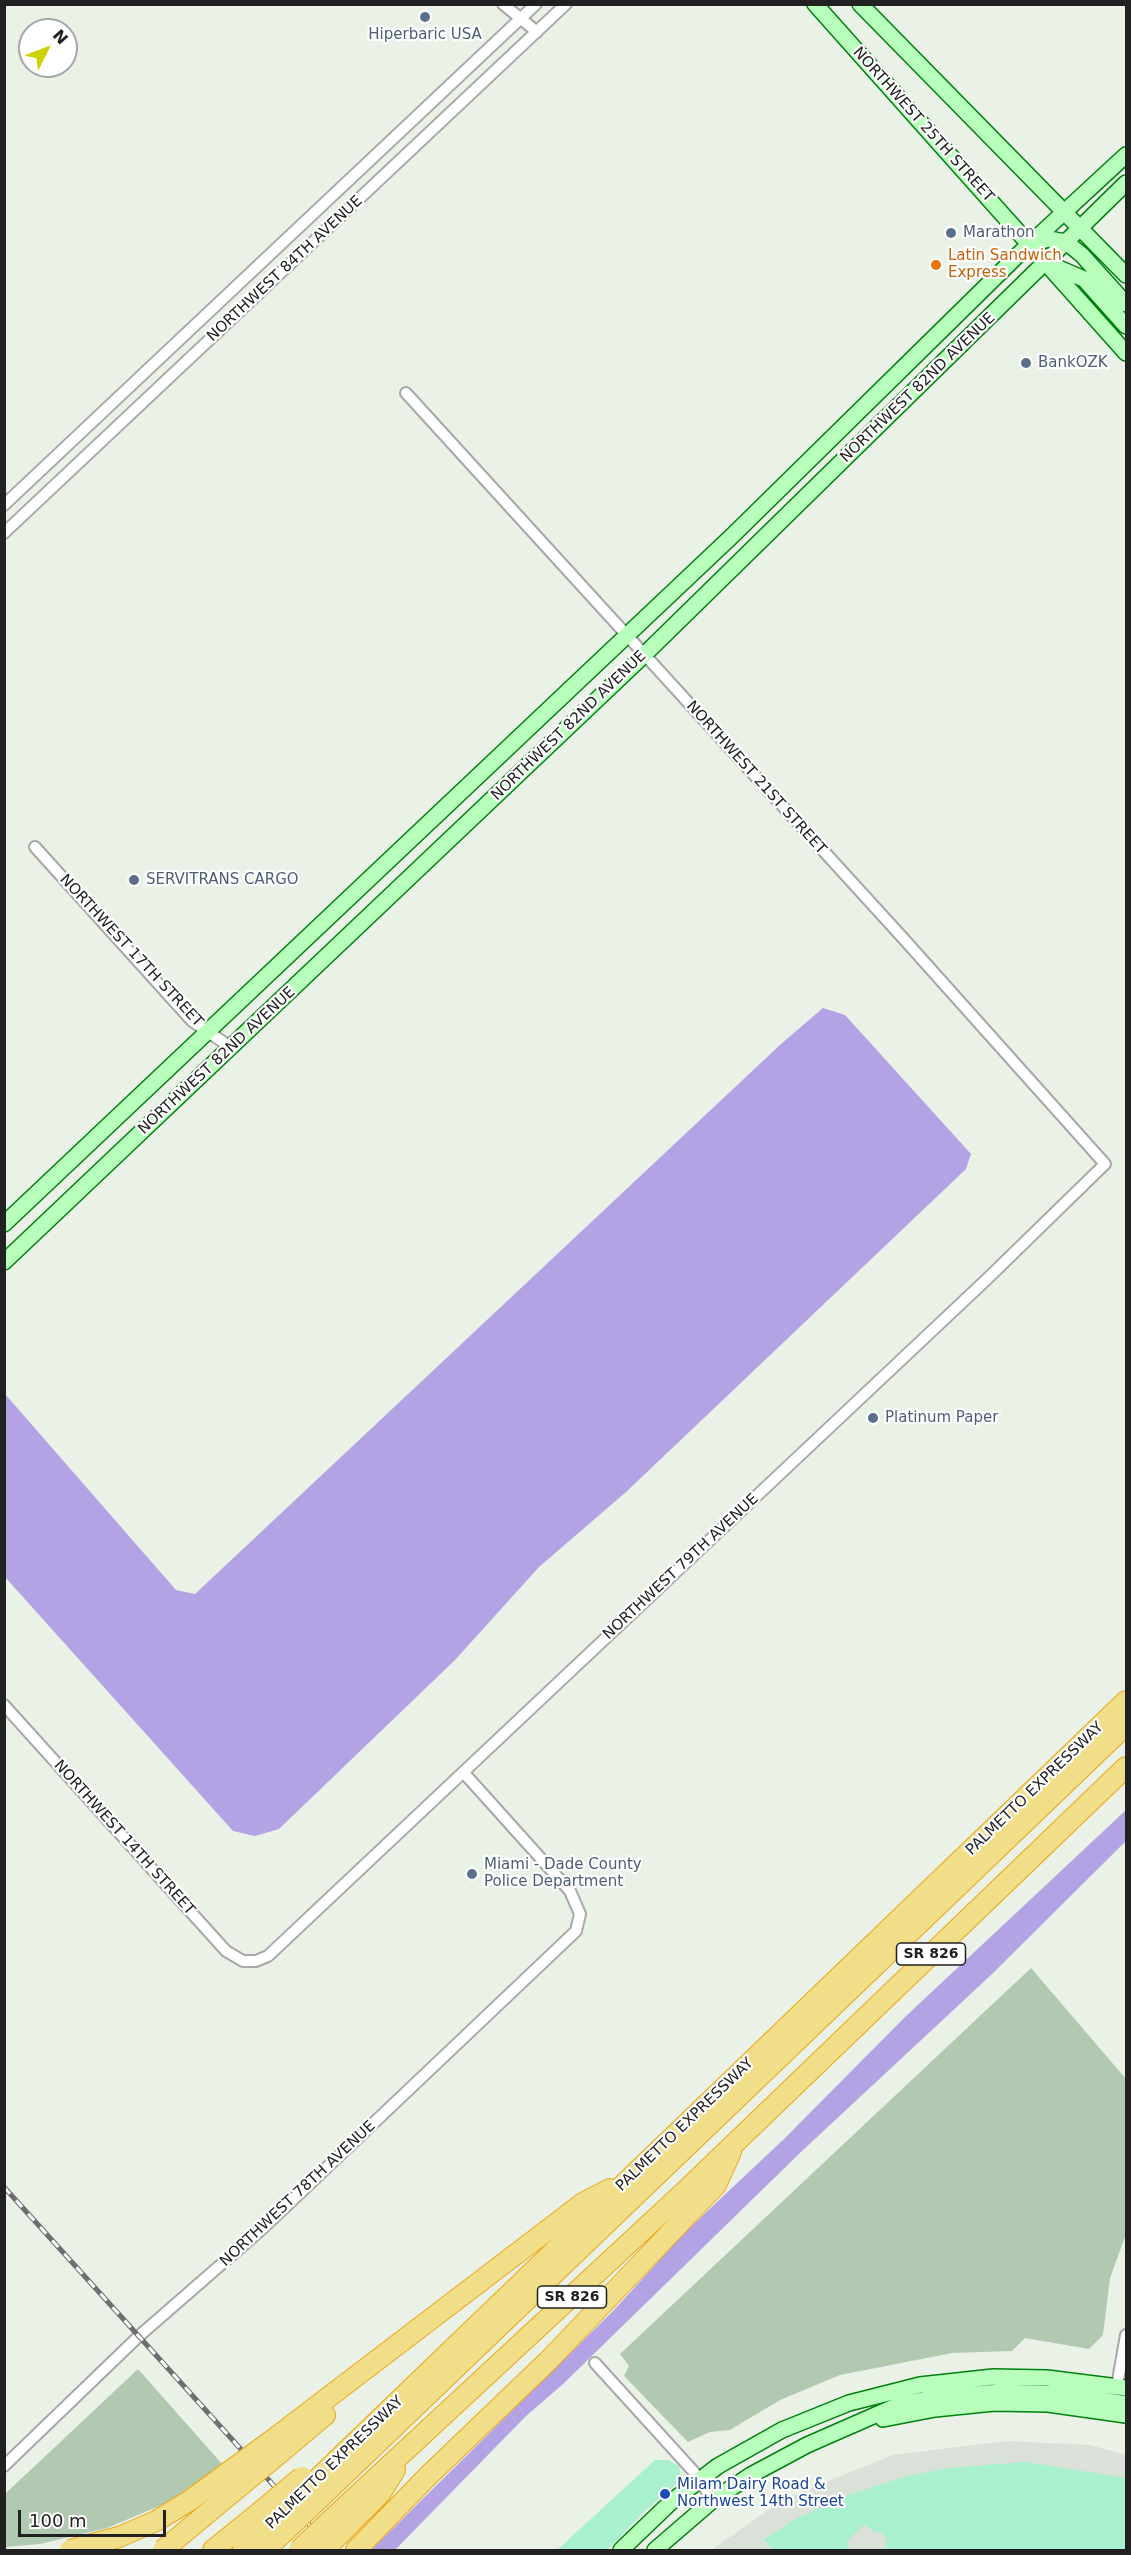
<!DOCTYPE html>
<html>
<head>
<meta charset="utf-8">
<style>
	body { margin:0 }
	#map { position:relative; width:1131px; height:2555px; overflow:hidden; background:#eaf2e7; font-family:"DejaVu Sans",sans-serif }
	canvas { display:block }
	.frame { position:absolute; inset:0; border:6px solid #212121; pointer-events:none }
	.north { position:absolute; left:18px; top:18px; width:60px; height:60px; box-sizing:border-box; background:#fff; border:2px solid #a6a6a6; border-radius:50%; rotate:48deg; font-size:16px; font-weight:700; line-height:24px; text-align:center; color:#212121 }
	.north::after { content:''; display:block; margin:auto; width:21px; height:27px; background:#cfd200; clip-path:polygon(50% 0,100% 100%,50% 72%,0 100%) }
	.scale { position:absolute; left:18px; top:2510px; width:148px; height:27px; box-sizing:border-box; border:3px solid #212121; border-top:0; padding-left:8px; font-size:18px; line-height:21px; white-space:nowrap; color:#212121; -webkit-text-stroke:4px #fff; paint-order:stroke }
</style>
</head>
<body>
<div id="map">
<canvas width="1131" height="2555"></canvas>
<div class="frame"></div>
<div class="north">N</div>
<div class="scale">100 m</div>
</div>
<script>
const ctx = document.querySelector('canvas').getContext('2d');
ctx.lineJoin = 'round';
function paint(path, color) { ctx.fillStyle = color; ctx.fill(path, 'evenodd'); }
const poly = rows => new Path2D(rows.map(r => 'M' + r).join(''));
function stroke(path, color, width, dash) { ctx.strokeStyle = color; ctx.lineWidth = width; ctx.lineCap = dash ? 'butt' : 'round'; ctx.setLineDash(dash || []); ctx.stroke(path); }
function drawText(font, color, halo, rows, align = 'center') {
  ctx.font = font + ' "DejaVu Sans",sans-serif'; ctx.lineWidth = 4.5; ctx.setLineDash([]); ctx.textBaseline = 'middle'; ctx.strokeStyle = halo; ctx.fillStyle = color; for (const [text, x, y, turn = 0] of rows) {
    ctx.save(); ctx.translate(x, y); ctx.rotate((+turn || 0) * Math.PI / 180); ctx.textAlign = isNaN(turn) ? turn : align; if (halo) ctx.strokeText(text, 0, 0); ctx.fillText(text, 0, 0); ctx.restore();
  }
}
const airport = poly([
	[1007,2441,1090,2445,1126,2455,1126,2550,711,2550,784,2499,893,2455]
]);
const construction = poly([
	[1031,1968,1126,2079,1126,2234,1110,2278,1103,2335,1089,2349,1025,2338,1012,2351,952,2353,840,2375,780,2400,730,2430,710,2432,688,2442,624,2376,629,2366,620,2354],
	[138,2369,223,2465,164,2504,107,2528,40,2544,5,2547,5,2494]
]);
const grass = poly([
	[655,2460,668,2460,679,2466,682,2479,647,2509,607,2550,557,2550],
	[1026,2462,1126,2478,1126,2550,884,2550,887,2540,880,2531,877,2533,864,2525,847,2541,848,2550,773,2550,764,2540,794,2520,842,2497,904,2477,947,2468]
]);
const water = poly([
	[823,1008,845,1015,971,1154,966,1169,626,1492,539,1567,455,1660,279,1829,255,1836,233,1831,5,1577,5,1394,176,1590,195,1594,781,1044],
	[1126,1810,1126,1841,991,1975,802,2151,562,2385,526,2416,395,2550,371,2550,614,2310,684,2233,784,2139,905,2017]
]);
const street = poly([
	[503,4,537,32],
	[4,505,536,4],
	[4,533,566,4],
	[35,847,192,1021,232,1048],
	[4,1705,226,1951,243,1961,256,1961,268,1956,987,1279,1105,1164,902,937,406,393],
	[595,2363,694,2472,713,2500],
	[1117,2386,1126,2335],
	[4,2466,139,2336,263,2228,576,1931,580,1914,570,1891,464,1773]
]);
const secondary = poly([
	[815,4,1126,353],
	[860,4,1126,275],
	[1033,243,1049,239,1066,242,1082,255,1126,304],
	[1049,264,1084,279,1126,326],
	[4,1224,732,536,1021,252,1126,155],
	[4,1262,644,655,1126,183],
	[883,2419,935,2409,994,2403,1048,2404,1126,2415],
	[621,2550,671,2502,718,2466,782,2430,849,2403,920,2385,993,2377,1047,2378,1126,2388],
	[655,2550,713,2500,751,2475,807,2445,896,2406,932,2398,1000,2392,1063,2394,1126,2404]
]);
const highway = poly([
	[271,2441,583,2203,610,2189],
	[281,2452,325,2415],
	[310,2486,1126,1701],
	[321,2497,1126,1725],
	[336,2515,685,2191,1126,1767],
	[347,2527,380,2494,395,2470],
	[213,2550,260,2512],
	[243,2550,270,2524],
	[265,2550,281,2535],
	[356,2550,429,2475,548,2361,716,2185,731,2152]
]);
const rail = poly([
	[4,2187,332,2550]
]);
const highwayBridge = poly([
	[260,2512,302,2477],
	[270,2524,310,2486],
	[281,2535,321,2497],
	[70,2550,119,2537,156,2521,189,2501,271,2441],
	[163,2550,281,2452],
	[299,2550,336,2515],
	[324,2550,347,2527]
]);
const markers = [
	[425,17,6,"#5c6f8a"],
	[951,233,6,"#5c6f8a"],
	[936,265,6,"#e8710a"],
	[1026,363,6,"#5c6f8a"],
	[134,880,6,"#5c6f8a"],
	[873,1418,6,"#5c6f8a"],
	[472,1874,6,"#5c6f8a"],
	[665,2494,6,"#1a4fb4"]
];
const shields = [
	[931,1954,69],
	[572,2297,69]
];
const shieldNames = [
	["SR 826",931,1954],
	["SR 826",572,2297]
];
const serviceNames = [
	["Hiperbaric USA",425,35,"center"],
	["Marathon",963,233],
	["BankOZK",1038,363],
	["SERVITRANS CARGO",146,880],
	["Platinum Paper",885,1418],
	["Miami - Dade County",484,1865],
	["Police Department",484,1882]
];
const streetNames = [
	["NORTHWEST 25TH STREET",923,125,48],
	["NORTHWEST 84TH AVENUE",285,269,-43],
	["NORTHWEST 82ND AVENUE",918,388,-44],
	["NORTHWEST 82ND AVENUE",569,726,-44],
	["NORTHWEST 21ST STREET",756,778,48],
	["NORTHWEST 17TH STREET",131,951,47],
	["NORTHWEST 82ND AVENUE",217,1061,-43],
	["NORTHWEST 79TH AVENUE",681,1567,-43],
	["PALMETTO EXPRESSWAY",1035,1789,-44],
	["NORTHWEST 14TH STREET",124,1838,48],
	["PALMETTO EXPRESSWAY",685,2125,-44],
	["NORTHWEST 78TH AVENUE",298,2194,-43],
	["PALMETTO EXPRESSWAY",335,2463,-44]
];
const foodNames = [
	["Latin Sandwich",948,256],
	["Express",948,273]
];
const transitNames = [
	["Milam Dairy Road &",677,2485],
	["Northwest 14th Street",677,2502]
];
paint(airport, '#dae1d8');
paint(construction, '#b1c8b1');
paint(grass, '#a8f0ce');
paint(water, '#b3a3e4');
stroke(street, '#a8a8a8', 14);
stroke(secondary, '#008010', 18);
stroke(highway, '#eda617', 22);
stroke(street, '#fff', 10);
stroke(secondary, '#b8ffbc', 15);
stroke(highway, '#f0de88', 20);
stroke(rail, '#6f6f6f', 5);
stroke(rail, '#fff', 3, [9]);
stroke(highwayBridge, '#eda617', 22, []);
stroke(highwayBridge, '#f0de88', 20);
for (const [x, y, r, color] of markers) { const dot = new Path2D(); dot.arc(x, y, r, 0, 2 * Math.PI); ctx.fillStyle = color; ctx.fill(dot); stroke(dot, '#fff', 2); }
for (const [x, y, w] of shields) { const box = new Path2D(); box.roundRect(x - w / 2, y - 11, w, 22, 4.5); ctx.fillStyle = '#fff'; ctx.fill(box); stroke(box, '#212121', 1.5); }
drawText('bold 14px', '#212121', null, shieldNames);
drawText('15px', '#4e5e75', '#fff', serviceNames, 'left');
drawText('15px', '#212121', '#fff', streetNames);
drawText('15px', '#c56008', '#fff', foodNames, 'left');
drawText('15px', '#164399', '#fff', transitNames, 'left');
</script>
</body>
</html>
